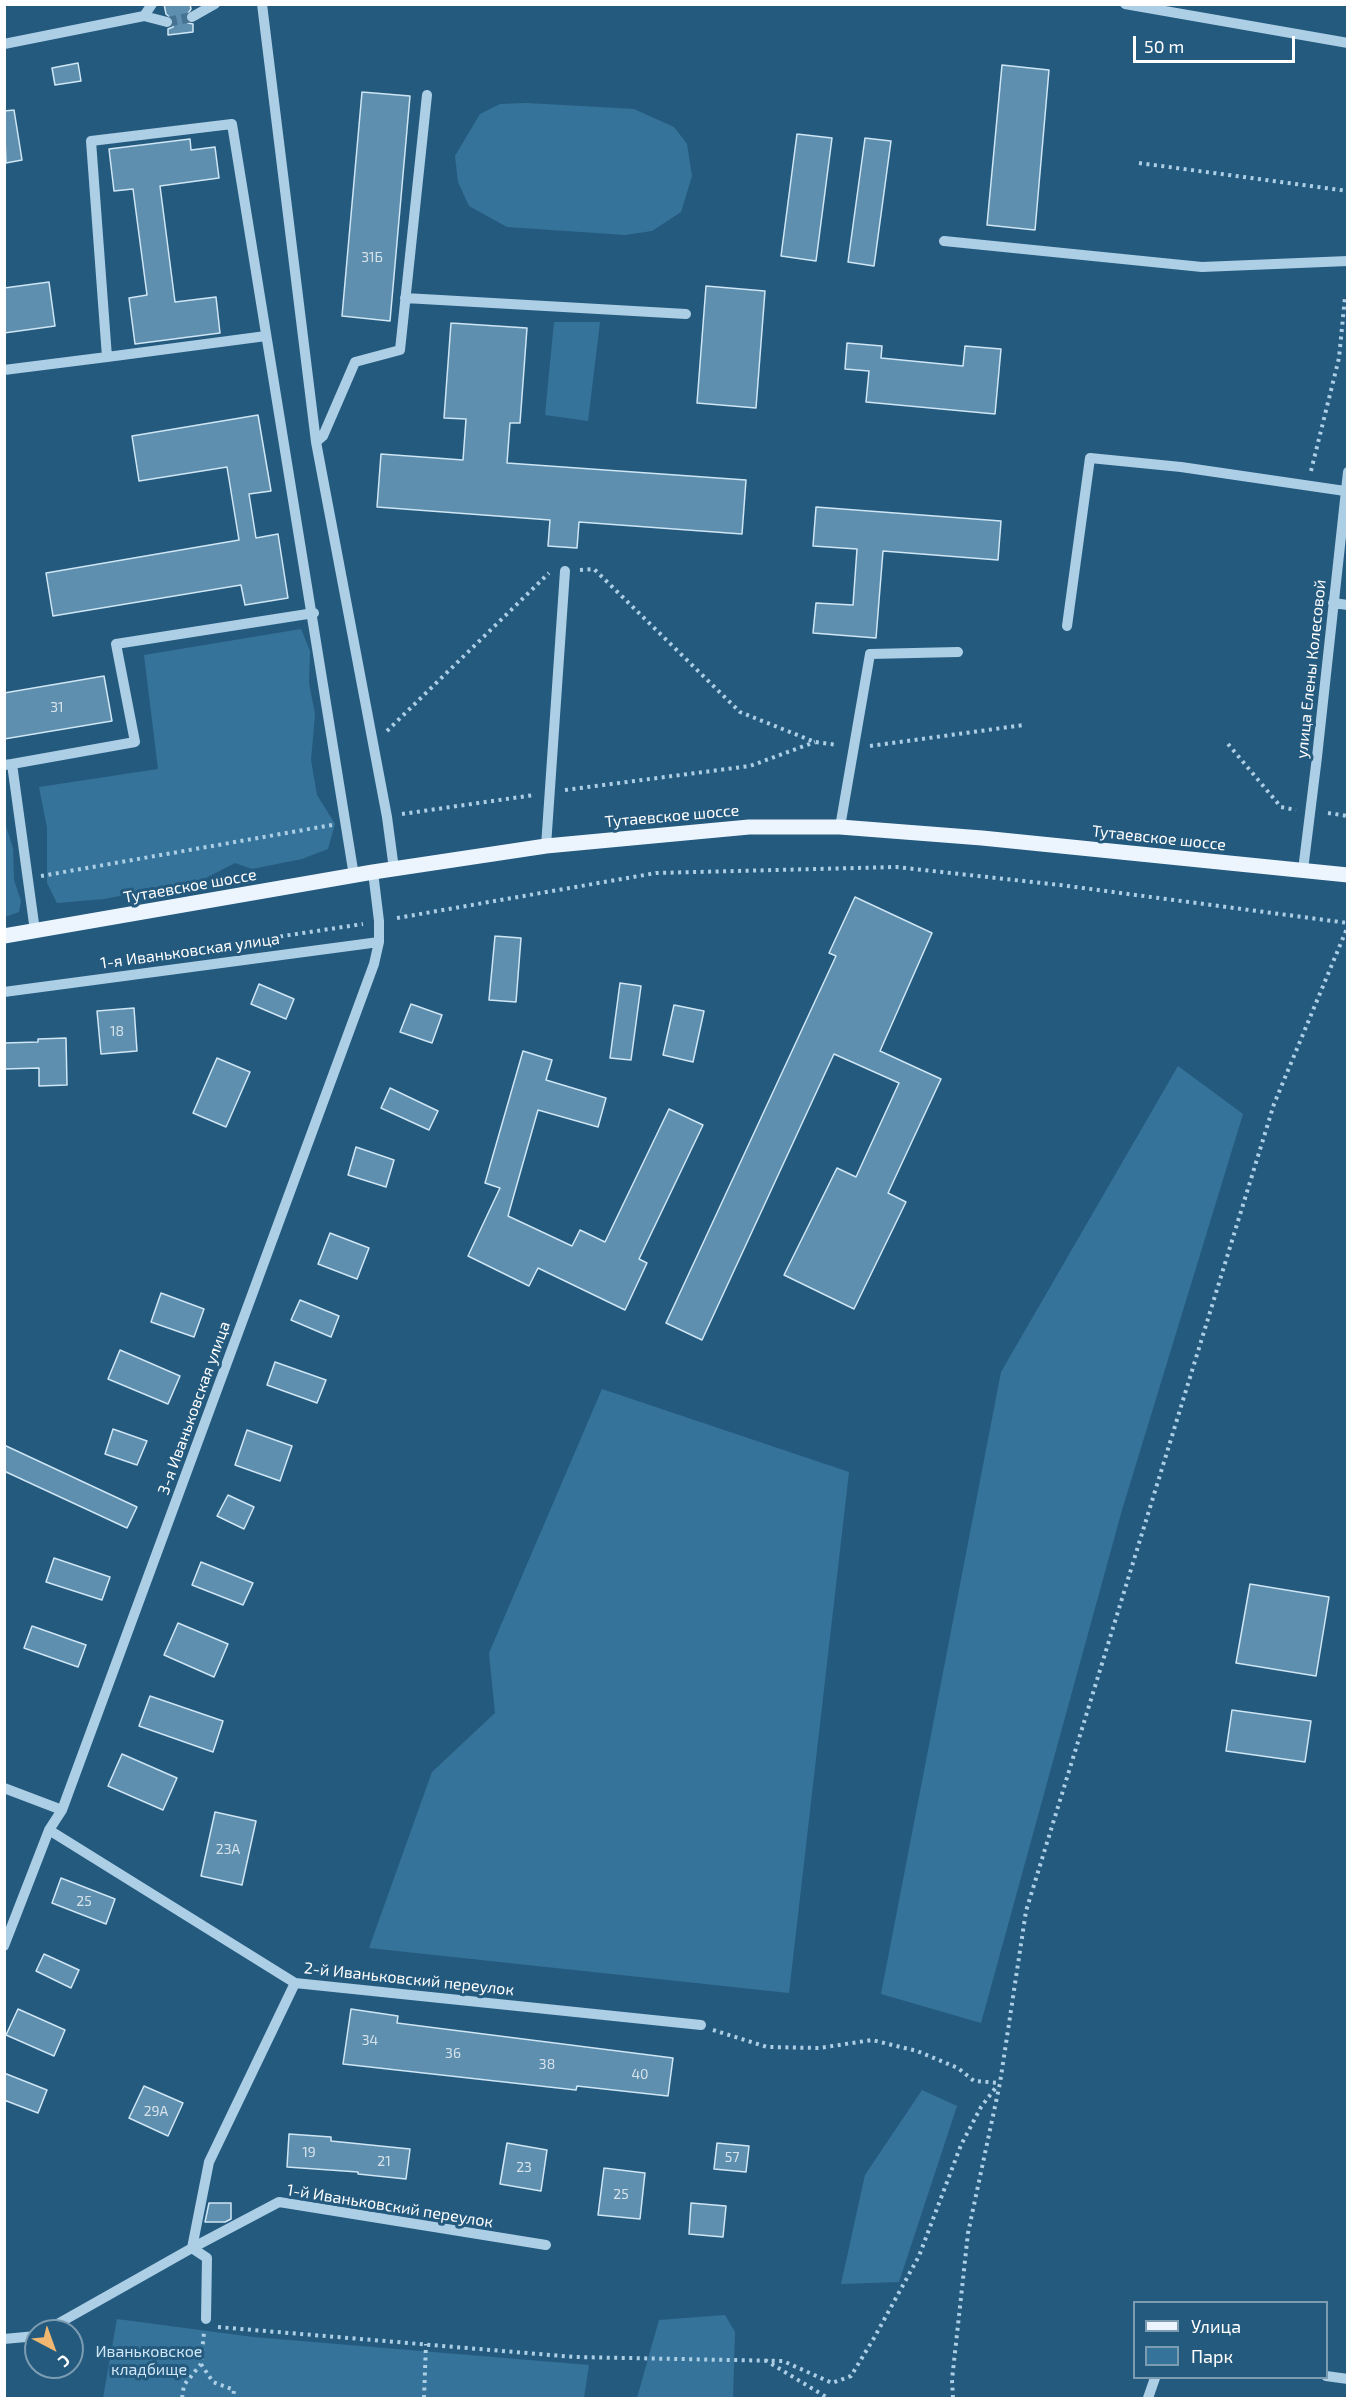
<!DOCTYPE html>
<html>
<head>
<meta charset="utf-8">
<style>
	body { margin:0 }
	#map { position:relative; width:1352px; height:2403px; overflow:hidden; background:#255a7f; font-family:"Exo 2",sans-serif }
	canvas { display:block }
	.frame { position:absolute; inset:0; border:6px solid #fff; pointer-events:none }
	.legend { position:absolute; left:1133px; top:2301px; width:195px; height:78px; box-sizing:border-box; background:#255a7f; border:2px solid #7c9cb2; margin:0; padding:8px 10px; list-style:none; font-size:18px; color:#fff }
	.legend li { display:flex; align-items:center; gap:12px; height:30px }
	.legend b { width:30px; border:2px solid #7c9cb2 }
	.north { position:absolute; left:24px; top:2319px; width:60px; height:60px; box-sizing:border-box; background:#255a7f; border:2px solid #7c9cb2; border-radius:50%; rotate:139deg; font-size:16px; font-weight:700; line-height:24px; text-align:center; color:#fff }
	.north::after { content:''; display:block; margin:auto; width:21px; height:27px; background:#efb770; clip-path:polygon(50% 0,100% 100%,50% 72%,0 100%) }
	.scale { position:absolute; left:1133px; top:36px; width:162px; height:27px; box-sizing:border-box; border:3px solid #fff; border-top:0; padding-left:8px; font-size:18px; line-height:21px; white-space:nowrap; color:#fff; -webkit-text-stroke:4px #255a7f; paint-order:stroke }
</style>
</head>
<body>
<div id="map">
<canvas width="1352" height="2403"></canvas>
<div class="frame"></div>
<ul class="legend">
<li><b style="height:8px;background:#ecf5fd"></b>Улица</li>
<li><b style="height:16px;background:#36739a"></b>Парк</li>
</ul>
<div class="north">С</div>
<div class="scale">50 m</div>
</div>
<script>
const ctx = document.querySelector('canvas').getContext('2d');
ctx.lineJoin = 'round';
function paint(path, color) { ctx.fillStyle = color; ctx.fill(path, 'evenodd'); }
const poly = rows => new Path2D(rows.map(r => 'M' + r).join(''));
function stroke(path, color, width, dash) { ctx.strokeStyle = color; ctx.lineWidth = width; ctx.lineCap = dash ? 'butt' : 'round'; ctx.setLineDash(dash || []); ctx.stroke(path); }
function drawText(font, color, halo, rows, align = 'center') {
  ctx.font = font + ' "Exo 2",sans-serif'; ctx.lineWidth = 6; ctx.setLineDash([]); ctx.textBaseline = 'middle'; ctx.strokeStyle = halo; ctx.fillStyle = color; for (const [text, x, y, turn = 0] of rows) {
    ctx.save(); ctx.translate(x, y); ctx.rotate((+turn || 0) * Math.PI / 180); ctx.textAlign = isNaN(turn) ? turn : align; if (halo) ctx.strokeText(text, 0, 0); ctx.fillText(text, 0, 0); ctx.restore();
  }
}
const green = poly([
	[527,103,634,109,674,127,687,144,692,176,681,212,652,231,625,235,507,227,469,206,458,182,455,156,480,114,500,104],
	[554,322,600,322,588,421,545,415],
	[301,629,310,651,309,683,315,714,311,760,317,795,335,824,328,849,302,859,252,869,235,863,202,880,104,899,57,903,47,883,47,828,39,787,158,769,144,655],
	[4,820,13,848,14,880,21,901,19,912,5,917],
	[1178,1066,1243,1114,1122,1510,981,2023,881,1994,1001,1372],
	[602,1389,849,1472,789,1993,369,1948,432,1772,495,1713,489,1653],
	[922,2090,957,2106,899,2282,841,2284,865,2175],
	[725,2315,735,2332,733,2398,637,2398,659,2320],
	[117,2319,253,2337,589,2365,584,2398,103,2398]
]);
const building = poly([
	[164,4,190,4,191,9,185,18,188,23,193,24,193,32,168,35,168,29,173,27,174,21,166,14,164,4],
	[78,63,81,81,55,85,52,68,78,63],
	[1002,65,1049,70,1035,230,987,225,1002,65],
	[362,92,410,96,390,321,342,316,362,92],
	[14,110,22,160,6,163,4,111,14,110],
	[797,134,832,138,816,261,781,256,797,134],
	[865,138,891,141,874,266,848,262,865,138],
	[190,139,191,150,215,147,219,178,160,186,175,302,216,297,220,333,135,344,129,298,147,295,133,189,114,191,109,149,190,139],
	[49,282,55,326,4,333,4,288,49,282],
	[706,286,765,291,756,408,697,403,706,286],
	[451,323,527,328,520,423,510,423,507,463,746,480,742,534,579,522,577,548,562,547,548,546,550,520,377,507,381,454,463,460,466,419,444,418,451,323],
	[847,343,882,346,881,358,963,366,965,346,1001,349,995,414,866,402,869,371,845,369,847,343],
	[258,415,271,491,249,494,256,538,278,534,288,598,245,605,241,585,53,616,46,573,239,540,227,467,139,481,132,436,258,415],
	[816,507,1001,521,998,560,883,551,876,638,813,633,816,603,853,605,857,549,813,546,816,507],
	[104,676,112,721,4,739,4,693,104,676],
	[855,897,932,933,880,1051,941,1079,888,1193,906,1202,854,1309,784,1275,837,1168,856,1177,899,1083,834,1054,702,1340,666,1323,836,956,829,953,855,897],
	[495,936,521,938,516,1002,489,1000,495,936],
	[620,983,641,986,631,1060,610,1058,620,983],
	[259,984,294,999,286,1019,251,1004,259,984],
	[411,1004,442,1015,432,1043,400,1032,411,1004],
	[674,1005,704,1011,693,1062,663,1055,674,1005],
	[134,1008,137,1051,101,1054,97,1011,134,1008],
	[66,1038,67,1085,39,1086,39,1068,4,1069,4,1043,38,1042,38,1039,66,1038],
	[523,1051,552,1060,546,1080,606,1098,598,1127,538,1110,508,1216,572,1246,580,1230,605,1242,669,1109,703,1125,639,1259,647,1263,625,1310,538,1268,529,1286,468,1256,500,1188,485,1183,523,1051],
	[217,1058,250,1072,226,1127,193,1113,217,1058],
	[390,1088,438,1111,429,1130,381,1108,390,1088],
	[356,1147,394,1160,386,1187,348,1175,356,1147],
	[330,1233,369,1248,357,1279,318,1264,330,1233],
	[161,1293,204,1309,194,1337,151,1322,161,1293],
	[300,1300,339,1316,331,1337,291,1320,300,1300],
	[120,1350,180,1376,168,1404,108,1379,120,1350],
	[275,1362,326,1380,317,1403,267,1385,275,1362],
	[113,1429,147,1441,137,1465,105,1454,113,1429],
	[247,1430,292,1446,280,1481,235,1465,247,1430],
	[4,1445,137,1507,127,1528,4,1471,4,1445],
	[228,1495,254,1507,244,1529,217,1516,228,1495],
	[54,1558,110,1577,102,1600,46,1582,54,1558],
	[201,1562,253,1583,243,1605,192,1585,201,1562],
	[1250,1584,1329,1597,1316,1676,1236,1663,1250,1584],
	[178,1623,228,1644,214,1677,164,1655,178,1623],
	[32,1626,86,1645,78,1667,24,1648,32,1626],
	[150,1696,223,1721,213,1752,139,1726,150,1696],
	[1232,1710,1311,1721,1305,1762,1226,1751,1232,1710],
	[122,1754,177,1778,163,1810,108,1786,122,1754],
	[215,1812,256,1821,242,1885,201,1876,215,1812],
	[61,1878,115,1899,106,1924,52,1903,61,1878],
	[44,1954,79,1970,71,1988,36,1971,44,1954],
	[18,2009,65,2030,54,2056,6,2035,18,2009],
	[351,2009,398,2016,397,2023,673,2058,668,2096,577,2086,576,2090,343,2064,351,2009],
	[4,2073,47,2090,38,2113,4,2100,4,2073],
	[144,2086,183,2103,168,2136,129,2118,144,2086],
	[289,2134,331,2137,331,2141,410,2149,406,2179,358,2174,358,2172,287,2167,289,2134],
	[507,2143,547,2150,541,2191,500,2184,507,2143],
	[717,2143,749,2146,746,2172,714,2169,717,2143],
	[604,2168,645,2173,640,2219,598,2215,604,2168],
	[209,2203,231,2203,231,2219,225,2222,205,2222,209,2203],
	[691,2203,726,2206,723,2237,689,2234,691,2203]
]);
const minorTunnel = poly([
	[167,22,192,17]
]);
const path = poly([
	[1139,163,1348,191],
	[1311,471,1339,358,1345,297,1348,297],
	[580,570,594,569,740,712,815,742,838,745],
	[387,731,549,573],
	[1228,744,1281,807,1296,810],
	[870,746,1024,725],
	[565,790,750,766,815,742],
	[1328,813,1348,816],
	[402,814,534,795],
	[41,876,332,825],
	[397,918,656,873,896,867,1060,885,1348,923],
	[243,942,363,924],
	[713,2030,767,2047,819,2048,872,2040,917,2051,958,2068,974,2081,1000,2083],
	[218,2327,574,2357,783,2361,832,2383,851,2376,874,2338,919,2256,961,2145,981,2107,997,2086],
	[765,2360,828,2398],
	[201,2364,213,2382,234,2390,233,2398],
	[182,2398,184,2385,201,2364,204,2332],
	[424,2398,426,2344],
	[953,2398,952,2380,968,2233,1000,2083,1026,1911,1274,1104,1348,926]
]);
const minor = poly([
	[262,4,316,442,387,817,394,869],
	[1125,4,1348,43],
	[144,16,152,4],
	[192,17,215,4],
	[4,44,144,16,167,22],
	[944,241,1202,267,1348,261],
	[405,298,686,314],
	[107,357,266,336],
	[4,370,107,357,91,141,232,124,354,876],
	[316,442,323,436,355,362,400,350,427,95],
	[1333,603,1348,605],
	[1067,626,1090,458,1181,467,1345,491],
	[12,764,135,742,116,644,314,613],
	[4,765,12,764,35,931],
	[840,827,870,654,958,652],
	[546,846,565,571],
	[1303,870,1317,757,1348,472],
	[4,992,379,942],
	[4,1788,62,1810],
	[49,1830,295,1983,701,2025],
	[4,1946,49,1830,62,1810,374,964,379,942,379,921,373,872],
	[206,2319,207,2258,192,2248,209,2162,295,1983],
	[45,2331,192,2248,279,2202,546,2245],
	[4,2339,36,2336],
	[1326,2376,1348,2379],
	[1148,2398,1155,2378]
]);
const major = poly([
	[4,936,373,872,546,846,749,827,840,827,982,838,1348,875]
]);
const numberNames = [
	["31Б",372,257],
	["31",57,707],
	["18",117,1031],
	["23А",228,1849],
	["25",84,1901],
	["34",370,2040],
	["36",453,2053],
	["38",547,2064],
	["40",640,2074],
	["29А",156,2111],
	["19",309,2152],
	["57",732,2157],
	["21",384,2161],
	["23",524,2167],
	["25",621,2194]
];
const streetNames = [
	["улица Елены Колесовой",1311,669,-84],
	["Тутаевское шоссе",672,816,-5],
	["Тутаевское шоссе",1159,838,6],
	["Тутаевское шоссе",190,886,-10],
	["1-я Иваньковская улица",190,951,-8],
	["3-я Иваньковская улица",194,1408,-70],
	["2-й Иваньковский переулок",409,1979,6],
	["1-й Иваньковский переулок",390,2206,9]
];
const parkNames = [
	["Иваньковское",149,2352],
	["кладбище",149,2370]
];
paint(green, '#36739a');
paint(building, '#5e8faf');
stroke(building, '#cfe6f5', 1.5);
stroke(minorTunnel, '#467392', 10, [10, 5]);
stroke(path, '#accfe6', 4, [3, 4.5]);
stroke(minor, '#accfe6', 10);
stroke(major, '#ecf5fd', 15);
drawText('14px', '#d7e3eb', null, numberNames);
drawText('16px', '#fff', '#255a7f', streetNames);
drawText('16px', '#cfe6f5', '#255a7f', parkNames);
</script>
</body>
</html>
